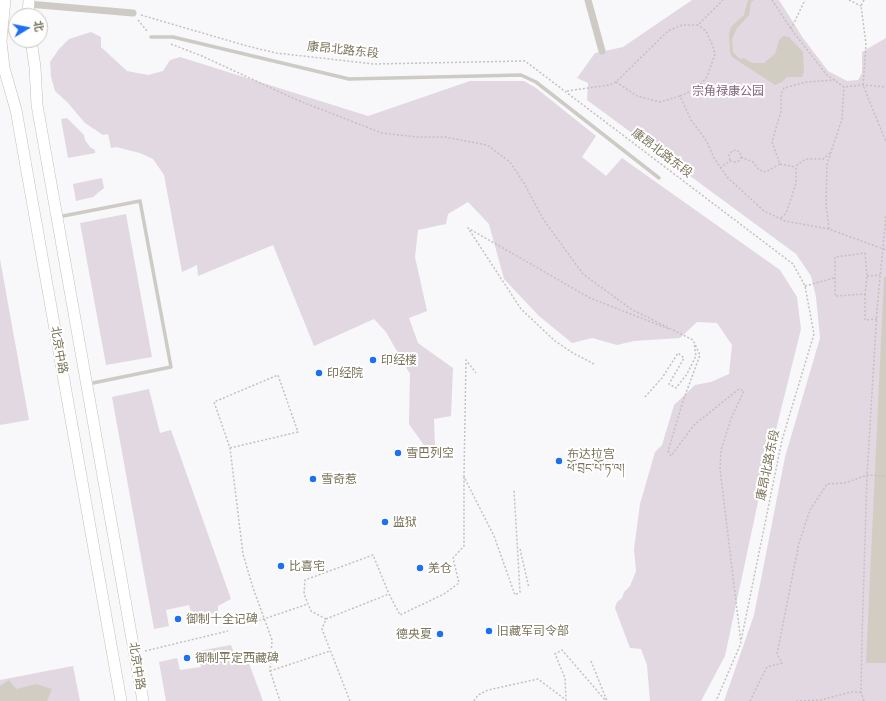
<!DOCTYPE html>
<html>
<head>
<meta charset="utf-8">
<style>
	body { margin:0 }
	#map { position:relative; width:886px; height:701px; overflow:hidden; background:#f8f7fa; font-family:"Public Sans","Noto Sans SC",sans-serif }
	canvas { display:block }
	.north { position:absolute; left:8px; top:8px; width:40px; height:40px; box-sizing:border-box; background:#fff; border:1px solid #c9c7bd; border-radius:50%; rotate:80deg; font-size:11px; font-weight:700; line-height:16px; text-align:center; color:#797359 }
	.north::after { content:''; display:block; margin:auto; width:14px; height:18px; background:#1e70f2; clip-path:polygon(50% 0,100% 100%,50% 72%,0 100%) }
</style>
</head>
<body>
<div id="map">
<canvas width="886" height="701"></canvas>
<div class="north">北</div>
</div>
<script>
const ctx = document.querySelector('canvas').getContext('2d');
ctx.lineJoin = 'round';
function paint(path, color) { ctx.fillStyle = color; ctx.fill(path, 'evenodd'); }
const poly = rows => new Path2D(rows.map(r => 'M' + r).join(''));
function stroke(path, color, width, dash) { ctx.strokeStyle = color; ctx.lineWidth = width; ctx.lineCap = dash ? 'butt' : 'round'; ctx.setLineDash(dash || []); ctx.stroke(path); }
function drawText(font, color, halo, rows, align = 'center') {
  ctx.font = font + ' "Public Sans","Noto Sans SC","Noto Serif Tibetan",sans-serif'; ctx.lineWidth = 4; ctx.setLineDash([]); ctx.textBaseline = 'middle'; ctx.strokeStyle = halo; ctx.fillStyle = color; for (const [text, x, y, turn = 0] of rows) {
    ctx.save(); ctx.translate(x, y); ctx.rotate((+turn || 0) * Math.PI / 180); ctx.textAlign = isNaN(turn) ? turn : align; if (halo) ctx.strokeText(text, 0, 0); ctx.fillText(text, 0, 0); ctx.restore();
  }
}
const green = poly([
	[692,0,779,0,803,38,828,71,847,81,858,80,862,73,862,52,886,38,886,701,724,701,754,615,785,457,820,338,816,297,811,276,796,254,587,100,588,83,577,78,595,53,623,47],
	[91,32,101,37,101,47,127,71,148,75,163,71,170,60,180,57,368,116,470,81,524,81,536,88,596,136,582,157,606,176,622,158,780,270,797,297,801,329,758,502,725,656,701,701,650,701,647,665,641,649,630,648,615,608,617,602,622,598,624,592,630,586,636,571,634,549,640,504,655,452,662,445,674,405,695,385,711,382,729,374,732,345,717,323,697,322,680,338,634,341,617,345,592,338,572,343,539,316,504,279,489,224,468,202,448,214,446,224,418,230,415,257,427,311,409,318,418,343,453,368,451,416,434,419,435,447,428,451,409,424,410,374,386,332,374,319,314,346,273,245,198,276,197,265,182,272,164,175,153,159,140,153,116,147,111,148,108,134,103,135,85,123,67,102,55,91,51,77,50,62,59,49,69,39],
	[67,118,84,135,85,140,90,147,95,150,95,153,68,158,61,119],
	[102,178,104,188,93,197,76,201,73,184],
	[126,214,152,357,106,365,80,223],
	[0,259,29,420,0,425],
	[149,389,160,433,171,430,231,599,218,606,218,612,193,618,189,605,166,610,169,626,154,629,112,397],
	[231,645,237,661,247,658,263,701,166,701,159,662,177,658,180,670,201,667,198,651],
	[73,666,80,701,0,701,0,680]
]);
const water = poly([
	[748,0,754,0,751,2,749,15,737,28,732,39,733,52,740,59,744,58,752,63,764,63,775,54,779,40,783,36,789,37,803,52,804,72,802,77,787,77,782,82,775,85,732,57,730,52,729,34,731,27,744,15],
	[884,277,886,277,886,663,866,663],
	[9,680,16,689,36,684,52,689,47,701,0,701,0,686]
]);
const path = poly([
	[772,0,791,29,826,74,844,87,863,85,886,87],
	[849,0,861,6],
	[864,0,861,6,866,44,863,85,886,142],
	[141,15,247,46,276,53,374,64,525,61,793,264,805,286,814,334,782,440,741,641],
	[138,20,147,31],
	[791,29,805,0],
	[171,44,202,56,297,100,382,133,417,137,445,137,487,145,510,162,524,183,543,219,583,274,631,309,693,340,700,355,683,401,668,451,671,456,694,425,739,389,744,391,732,416,721,450,720,469,741,643,716,701],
	[616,82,637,96,660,102,680,96,691,120,706,140,714,158,727,177,764,211,785,221,829,229,886,250],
	[567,91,609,85,616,82,668,31,682,25,698,25,723,0],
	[680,96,696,89,707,77,715,54,712,44,706,31,698,25],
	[741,157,753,162,759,170,766,172,780,164,772,142,781,111,781,94,784,88,806,82,835,80],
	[780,164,795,167],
	[720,168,730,161,735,162,739,161,741,157,740,152,736,150,732,151,729,155,730,161],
	[781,218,786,213,792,196,796,183,796,167,798,164,806,159,823,159,830,153],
	[829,229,826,204,827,164,842,119,844,87],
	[865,253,867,276,865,294,835,296,835,257,865,253],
	[867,276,880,275],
	[805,286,834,278],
	[865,294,865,320,877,319],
	[594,364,573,353,555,341,521,309,468,228,590,298,669,329],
	[645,397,662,378,678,353,684,358,669,384,676,388,687,374,696,356,694,343],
	[230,448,298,432,278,375,214,402,230,448,243,554,253,588,272,640,270,671,280,701],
	[464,477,466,360,476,373],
	[520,549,529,588],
	[326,619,311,611,308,604,304,594,305,580,373,555,389,594],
	[255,622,308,604],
	[145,651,228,631],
	[591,661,607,701],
	[270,671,330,651],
	[350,701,322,629,326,619,389,594,400,615,444,594,459,583,453,558,464,546,464,477,494,536,515,595,520,592,514,490],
	[474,701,478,695,488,690,538,679,566,700,565,678,555,654,562,650,606,701],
	[750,701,767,667,782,663,777,654,799,543,810,510,827,484,845,483,867,475,886,476],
	[796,701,821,700,851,692,861,692],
	[864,701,861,692,862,637,867,475,877,310,886,215]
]);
const lane = poly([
	[151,37,173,37,349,79,521,75,536,82,659,178],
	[58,217,140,201,171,367,88,384]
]);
const street = poly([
	[588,0,602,51],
	[28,4,133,13]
]);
const secondary = poly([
	[5,0,1,41,4,68,16,110,121,701],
	[28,16,29,0],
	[31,40,35,67,37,105,143,701]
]);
const markers = [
	[373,360,4,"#1e70f2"],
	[319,373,4,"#1e70f2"],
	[398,453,4,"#1e70f2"],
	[559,461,4,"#1e70f2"],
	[313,479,4,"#1e70f2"],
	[385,522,4,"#1e70f2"],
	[281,566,4,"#1e70f2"],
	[420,568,4,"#1e70f2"],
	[178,619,4,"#1e70f2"],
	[489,631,4,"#1e70f2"],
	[440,634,4,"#1e70f2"],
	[187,658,4,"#1e70f2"]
];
const streetNames = [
	["康昂北路东段",343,50,6],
	["康昂北路东段",662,153,37],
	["北京中路",59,350,80],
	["康昂北路东段",768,465,-78],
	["北京中路",137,666,81]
];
const parkNames = [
	["宗角禄康公园",728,91]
];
const poiNames = [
	["印经楼",381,360],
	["印经院",327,373],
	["雪巴列空",406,453],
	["布达拉宫",567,454],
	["ཕོ་བྲང་པོ་ཏ་ལ།",567,468],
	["雪奇惹",321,479],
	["监狱",393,522],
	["比喜宅",289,566],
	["羌仓",428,568],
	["御制十全记碑",186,619],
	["旧藏军司令部",497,631],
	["德央夏",432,634,"right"],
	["御制平定西藏碑",195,658]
];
paint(green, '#e2d8e1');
paint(water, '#d2cdc3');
stroke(secondary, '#c2c0b6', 12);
stroke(path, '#c3c2bc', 1.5, [2, 2]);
stroke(lane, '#cdcbc4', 3.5);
stroke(street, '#cdcbc4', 7);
stroke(secondary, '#fff', 11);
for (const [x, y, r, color] of markers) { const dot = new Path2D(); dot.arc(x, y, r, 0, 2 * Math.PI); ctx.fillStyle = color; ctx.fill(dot); stroke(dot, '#fff', 1.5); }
drawText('12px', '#797359', '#fff', streetNames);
drawText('12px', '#81667c', '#fff', parkNames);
drawText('12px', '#797359', '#fff', poiNames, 'left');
</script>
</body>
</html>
